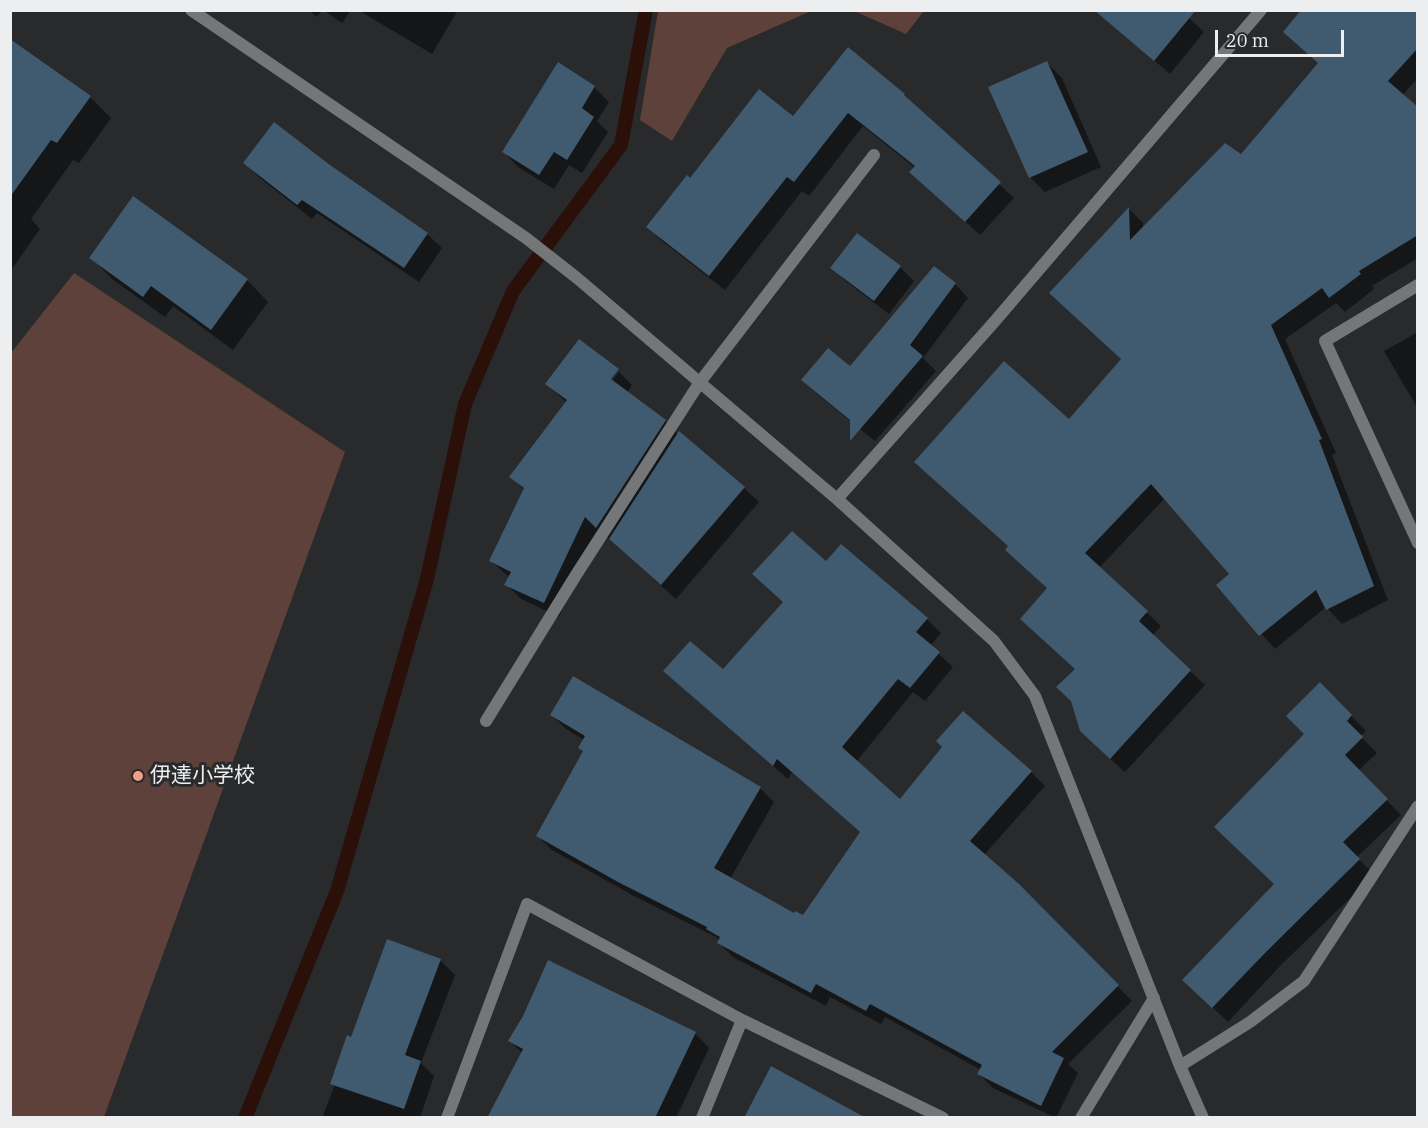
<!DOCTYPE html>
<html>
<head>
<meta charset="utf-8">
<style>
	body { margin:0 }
	#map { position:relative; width:1428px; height:1128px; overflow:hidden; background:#282a2c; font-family:"IBM Plex Serif",serif }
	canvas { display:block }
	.frame { position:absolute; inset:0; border:12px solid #edeef0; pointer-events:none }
	.scale { position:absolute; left:1215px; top:30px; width:129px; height:27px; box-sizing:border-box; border:3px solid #edeef0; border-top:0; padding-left:8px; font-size:18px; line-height:21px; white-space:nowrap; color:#edeef0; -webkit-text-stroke:4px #282a2c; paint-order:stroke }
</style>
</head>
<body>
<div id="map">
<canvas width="1428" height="1128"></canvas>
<div class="frame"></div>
<div class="scale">20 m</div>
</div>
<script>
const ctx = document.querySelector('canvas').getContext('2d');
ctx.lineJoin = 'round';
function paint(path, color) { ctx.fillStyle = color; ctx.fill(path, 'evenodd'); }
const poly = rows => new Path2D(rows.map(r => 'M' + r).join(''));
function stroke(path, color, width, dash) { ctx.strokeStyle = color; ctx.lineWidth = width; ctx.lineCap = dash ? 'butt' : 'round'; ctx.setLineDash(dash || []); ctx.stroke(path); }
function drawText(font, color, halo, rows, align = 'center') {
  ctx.font = font + ' "IBM Plex Serif","Noto Sans JP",serif'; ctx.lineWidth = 6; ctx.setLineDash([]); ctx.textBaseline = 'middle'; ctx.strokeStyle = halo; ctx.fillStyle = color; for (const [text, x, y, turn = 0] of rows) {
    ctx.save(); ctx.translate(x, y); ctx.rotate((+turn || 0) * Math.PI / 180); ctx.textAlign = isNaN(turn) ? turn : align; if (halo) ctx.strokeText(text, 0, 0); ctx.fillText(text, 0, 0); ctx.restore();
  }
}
const green = poly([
	[658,11,658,10,811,11,727,48,672,141,640,120],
	[854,11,924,10,924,11,906,34],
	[74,273,345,452,104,1117,11,1117,11,353]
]);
const shadow = poly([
	[308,10,322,10,317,17],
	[323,10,351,10,342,23],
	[358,10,458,10,432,54],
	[1418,10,1418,78,1388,111,1418,109,1418,258,1372,286,1374,289,1345,312,1336,303,1285,339,1336,453,1332,455,1388,600,1342,624,1326,607,1275,649,1218,585,1231,574,1165,498,1099,568,1161,626,1152,636,1205,685,1125,772,1096,746,1077,670,1049,589,1069,421,1123,359,1129,209,1143,223,1143,229,1241,156],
	[1097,11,1189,18,1204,32,1170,74],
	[10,41,90,97,111,118,79,163,73,160,31,219,40,229,12,269,10,267],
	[848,49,904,95,918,110,1014,198,980,235,911,172,915,168,863,126,809,196,802,191,725,290,662,241,648,227,690,180,793,118],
	[1047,63,1062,78,1101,167,1045,192,1030,177],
	[558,64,594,87,609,102,597,121,608,132,582,173,569,165,554,189,518,167,504,152],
	[245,163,329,166,427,234,442,248,419,282,317,213,312,219,260,178],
	[91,257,247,280,268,302,233,350,173,306,165,317,112,279],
	[900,267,914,281,889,314,847,282,832,268],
	[955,284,968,298,923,358,936,371,875,441,817,394,803,380,850,368],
	[1418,332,1418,409,1384,351],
	[619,372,632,385,627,393,665,421,678,435,744,488,759,502,676,599,600,531,559,617,521,599,506,584,509,577,491,561,524,490,511,476,567,403,547,384,606,384,608,386],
	[826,563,927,619,941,633,930,646,953,667,925,701,913,692,856,762,900,801,1031,772,1045,786,984,855,1018,886,1132,1001,1068,1064,1078,1073,1056,1118,993,1088,979,1074,981,1070,885,1017,881,1024,830,997,826,1006,733,957,719,943,720,941,716,937,634,896,552,850,538,836,584,752,584,740,566,729,552,715,760,788,774,802,730,879,795,915,803,917,861,833,792,772,788,779,665,671,723,671],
	[1320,684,1366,731,1360,736,1377,753,1358,771,1401,815,1357,857,1374,875,1281,965,1228,1022,1184,980,1276,884,1306,734],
	[440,960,455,975,421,1063,434,1076,420,1118,322,1118,352,1039],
	[695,1033,709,1048,676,1118,515,1118,522,1053,510,1041]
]);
const stream = poly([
	[245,1118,337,891,427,579,465,404,513,291,621,145,646,10]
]);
const building = poly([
	[1094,10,1196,10,1154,61],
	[1301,10,1418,10,1418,48,1388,81,1418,107,1418,235,1359,271,1361,274,1329,298,1322,288,1271,325,1322,439,1319,440,1374,586,1326,610,1316,590,1259,636,1216,585,1229,574,1151,484,1085,553,1148,611,1139,621,1191,670,1110,759,1080,731,1071,701,1056,687,1075,669,1020,619,1047,588,1005,550,1008,546,914,462,1004,361,1069,419,1121,359,1049,293,1129,207,1130,240,1225,143,1241,154,1318,63,1283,32],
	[10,39,91,96,57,143,51,140,10,197],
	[848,47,905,94,904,95,1001,182,965,222,909,172,915,166,848,113,794,182,787,177,709,276,646,227,687,175,690,178,759,89,793,116],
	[1047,61,1088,152,1029,178,988,87],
	[558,62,595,86,582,108,594,117,567,160,554,152,539,175,502,152],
	[274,122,330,165,428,233,404,268,302,200,297,205,243,163],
	[133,196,248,279,211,330,151,286,143,297,89,258],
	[857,233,901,266,874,301,830,268],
	[934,266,956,283,910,345,923,356,850,441,850,420,801,380,828,348,850,366],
	[579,339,619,369,611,379,666,420,596,528,585,517,544,603,504,585,511,572,489,561,524,488,509,477,567,400,545,384],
	[679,431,745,487,661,585,609,539],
	[792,531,826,561,841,544,928,618,916,632,940,652,910,688,898,679,842,747,900,799,942,747,936,741,963,711,1032,771,970,841,1019,884,1119,985,1052,1052,1064,1058,1041,1106,977,1074,982,1065,870,1004,866,1011,816,984,811,993,717,943,720,937,706,929,707,927,618,882,536,836,583,751,578,748,585,736,550,715,573,676,761,787,714,868,794,913,795,911,803,915,860,832,777,759,773,766,663,671,690,641,723,669,783,602,752,574],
	[1320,682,1352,715,1347,721,1363,737,1345,755,1388,799,1343,842,1360,859,1267,951,1212,1008,1182,980,1274,884,1214,827,1304,734,1286,716],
	[387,939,441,959,405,1055,421,1061,404,1109,330,1084,347,1035,351,1037],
	[548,960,696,1032,655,1118,487,1118,523,1049,508,1041,523,1016],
	[771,1066,866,1118,744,1118]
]);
const minor = poly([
	[191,10,526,238,577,278,837,499,994,641,1035,696,1180,1066,1203,1118],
	[1418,285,1325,341,1418,543],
	[837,499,995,321,1261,10],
	[486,721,576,575,700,382,874,155],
	[1180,1066,1250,1022,1304,981,1418,806],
	[447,1118,527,904,742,1020,943,1118],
	[702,1118,742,1020],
	[1081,1118,1154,998]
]);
const markers = [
	[138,776,6,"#f49e8a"]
];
const poiNames = [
	["伊達小学校",150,776]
];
paint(green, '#5d413a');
paint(shadow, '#0007');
stroke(stream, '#2b100a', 14);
paint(building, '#405a6f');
stroke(minor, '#757678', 12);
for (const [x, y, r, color] of markers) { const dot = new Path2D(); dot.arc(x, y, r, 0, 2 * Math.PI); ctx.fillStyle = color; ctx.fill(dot); stroke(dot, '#282a2c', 2); }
drawText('21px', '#edeef0', '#282a2c', poiNames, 'left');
</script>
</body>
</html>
